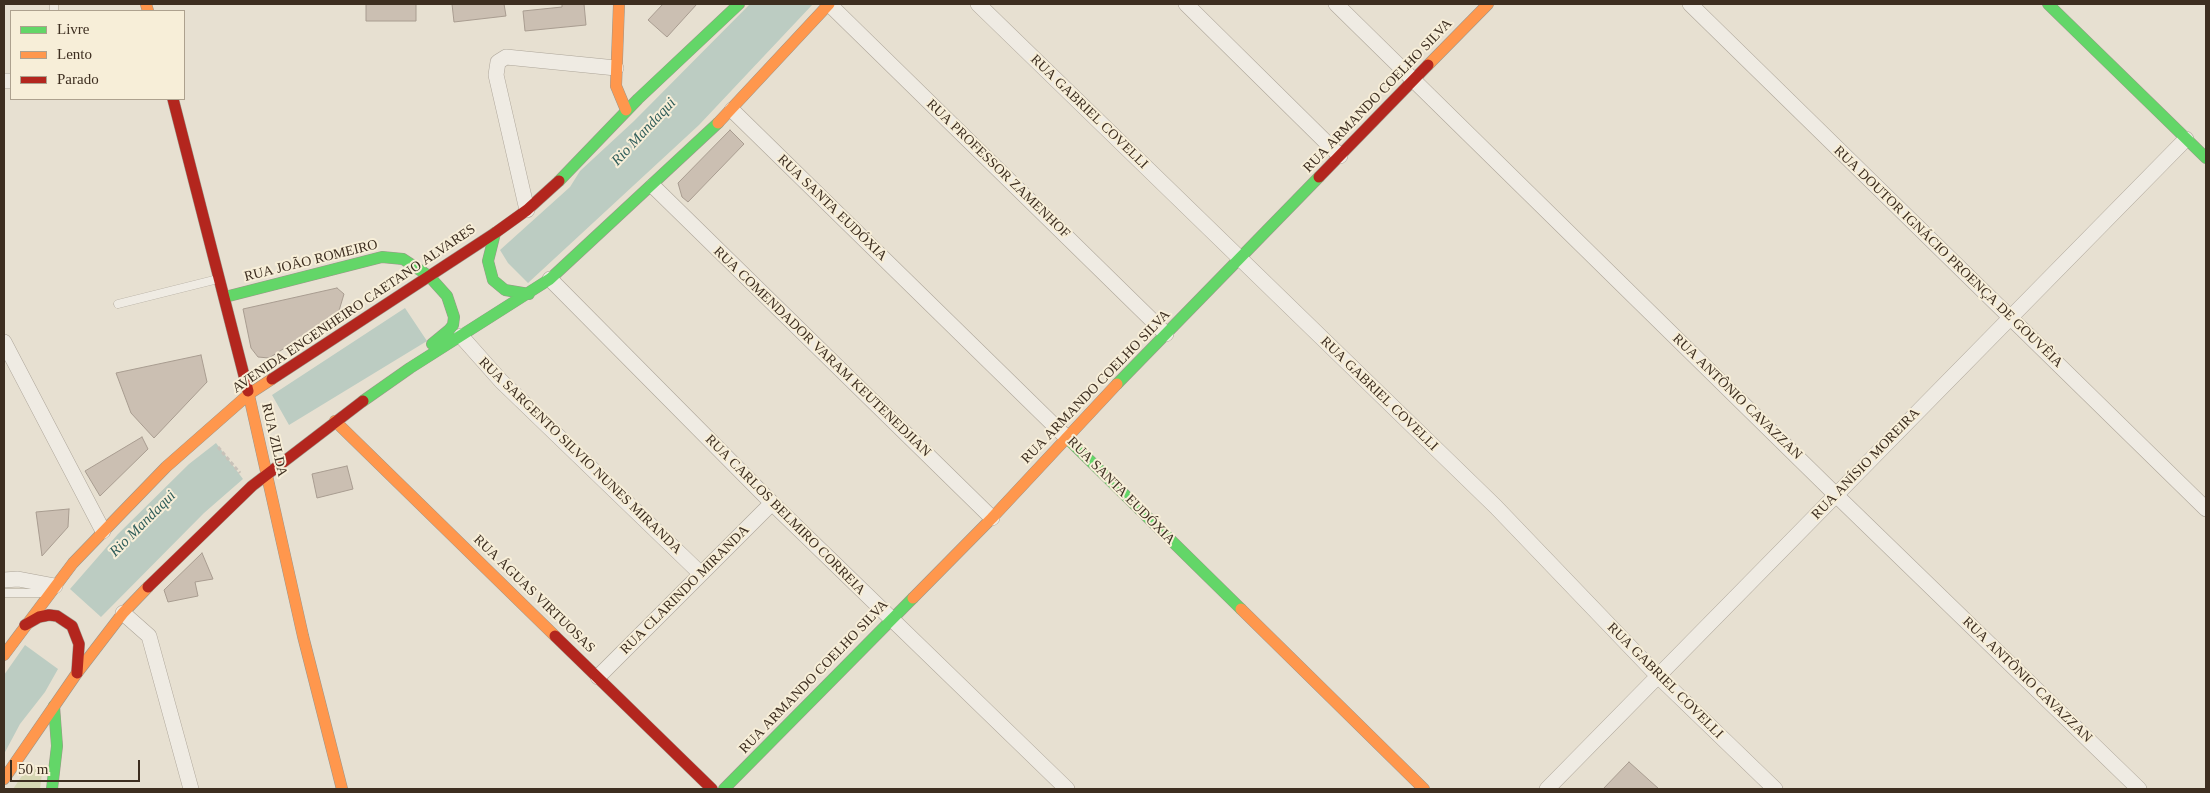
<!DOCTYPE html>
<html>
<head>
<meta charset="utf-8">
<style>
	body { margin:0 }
	#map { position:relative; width:2210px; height:793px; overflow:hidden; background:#e7e0d1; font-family:"Times New Roman",serif }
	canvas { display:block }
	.frame { position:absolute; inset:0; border:5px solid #3d2e20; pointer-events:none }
	.legend { position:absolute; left:10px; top:10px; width:175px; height:90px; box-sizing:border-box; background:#f7eed8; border:1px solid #ada18e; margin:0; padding:6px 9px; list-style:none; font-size:15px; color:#3d2e20 }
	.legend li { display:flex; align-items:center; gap:10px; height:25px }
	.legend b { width:25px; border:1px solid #ada18e }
	.scale { position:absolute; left:10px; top:760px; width:130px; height:22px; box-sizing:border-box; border:2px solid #3d2e20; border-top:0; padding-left:6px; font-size:15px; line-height:18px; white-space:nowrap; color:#3d2e20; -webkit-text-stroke:4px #f7eed8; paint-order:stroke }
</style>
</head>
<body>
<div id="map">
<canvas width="2210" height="793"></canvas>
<div class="frame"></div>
<ul class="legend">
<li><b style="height:6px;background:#63d668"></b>Livre</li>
<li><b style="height:6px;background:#ff974d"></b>Lento</li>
<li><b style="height:6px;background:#b3261e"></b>Parado</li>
</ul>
<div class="scale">50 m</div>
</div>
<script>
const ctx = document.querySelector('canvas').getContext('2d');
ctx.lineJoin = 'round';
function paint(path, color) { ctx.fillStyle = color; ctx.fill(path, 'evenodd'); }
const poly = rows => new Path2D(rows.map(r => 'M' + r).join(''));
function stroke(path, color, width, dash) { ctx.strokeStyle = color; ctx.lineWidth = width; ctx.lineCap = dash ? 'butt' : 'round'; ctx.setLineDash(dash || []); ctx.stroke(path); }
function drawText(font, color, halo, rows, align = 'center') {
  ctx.font = font + ' "Times New Roman",serif'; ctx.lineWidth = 4; ctx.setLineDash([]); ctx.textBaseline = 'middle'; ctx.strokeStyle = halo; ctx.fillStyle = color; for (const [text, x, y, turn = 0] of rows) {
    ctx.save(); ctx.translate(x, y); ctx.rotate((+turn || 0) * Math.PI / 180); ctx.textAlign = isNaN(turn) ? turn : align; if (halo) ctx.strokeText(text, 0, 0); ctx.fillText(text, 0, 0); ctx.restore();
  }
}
const green = poly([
	[28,767,34,767,42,774,40,789,13,789]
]);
const water = poly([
	[750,4,813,4,699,125,528,283,508,263,500,250,570,187,580,171,634,121],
	[405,308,427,341,289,425,272,395],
	[216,443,243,479,204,513,101,617,70,589,118,534,189,464],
	[25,645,58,669,45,692,20,724,4,754,4,675]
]);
const building = poly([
	[366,4,416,4,416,21,366,21,366,4],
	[452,4,504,4,506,16,454,22,452,4],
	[562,4,584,4,586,25,525,31,523,11,562,7,562,4],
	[663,4,697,4,667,37,648,20,663,4],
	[730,130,744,144,688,202,682,197,678,183,730,130],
	[337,288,344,294,338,314,269,358,258,357,251,348,243,309,337,288],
	[201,355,207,382,154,438,131,413,116,373,201,355],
	[142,437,148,449,100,496,85,471,142,437],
	[347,466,353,489,317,498,312,474,347,466],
	[69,509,68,527,42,556,36,512,69,509],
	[202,553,213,579,195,582,198,596,168,602,164,590,202,553],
	[1629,762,1659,789,1603,789,1629,762]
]);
const path = poly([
	[218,447,240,473]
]);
const lane = poly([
	[54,11,54,4],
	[118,304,218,279],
	[4,593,47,593]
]);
const street = poly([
	[829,4,1166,334],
	[978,4,1496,507,1658,676,1775,789],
	[1186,4,1340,156],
	[1336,4,1836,495,2139,789],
	[1690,4,2206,509],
	[4,81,11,81],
	[732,110,1067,438],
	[653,186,992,518],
	[527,210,496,75,498,62,506,57,616,68],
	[550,279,772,503,1067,789],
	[461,336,501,381,701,574],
	[4,342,103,531],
	[4,580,18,579,55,586],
	[123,613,149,636,191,789],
	[598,677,772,503],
	[1547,789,2186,139]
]);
const fast = poly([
	[2048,4,2206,158],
	[559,181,638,99,739,4],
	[495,233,488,261,493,280,505,290,529,294],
	[429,276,447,296,454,317,453,325,449,330,432,344],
	[225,297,382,257,403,259,429,276],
	[1117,384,1319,177],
	[363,401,410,368,550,279,718,123],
	[1067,438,1241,609],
	[52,789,57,746,54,706],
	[724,789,913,598]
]);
const slow = poly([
	[146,4,148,11],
	[619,4,616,86,626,110],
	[1428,65,1488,4],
	[718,123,829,4],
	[248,391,303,636,342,789],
	[335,421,555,636],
	[913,598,992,518,1117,384],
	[1241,609,1424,789],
	[4,655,73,563,166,467,249,394,272,379],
	[4,779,77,673,123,613,148,587]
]);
const jam = poly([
	[173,99,248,391],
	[1319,177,1428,65],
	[272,379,495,233,527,210,559,181],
	[148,587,252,486,363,401],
	[25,625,39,617,49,615,57,616,72,626,79,644,77,673],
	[555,636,712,789]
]);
const streetNames = [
	["RUA ARMANDO COELHO SILVA",1378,96,-46],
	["RUA GABRIEL COVELLI",1089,112,44],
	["RUA PROFESSOR ZAMENHOF",998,169,44],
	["RUA SANTA EUDÓXIA",832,208,44],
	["RUA DOUTOR IGNÁCIO PROENÇA DE GOUVÊIA",1948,257,44],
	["RUA JOÃO ROMEIRO",311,261,-14],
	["AVENIDA ENGENHEIRO CAETANO ALVARES",354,309,-34],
	["RUA COMENDADOR VARAM KEUTENEDJIAN",822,352,44],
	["RUA ARMANDO COELHO SILVA",1096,387,-46],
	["RUA GABRIEL COVELLI",1379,394,44],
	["RUA ANTÔNIO CAVAZZAN",1737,397,44],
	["RUA ZILDA",274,440,77],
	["RUA SARGENTO SILVIO NUNES MIRANDA",580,456,44],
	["RUA ANÍSIO MOREIRA",1866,464,-46],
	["RUA SANTA EUDÓXIA",1121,491,45],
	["RUA CARLOS BELMIRO CORREIA",785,515,45],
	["RUA CLARINDO MIRANDA",685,590,-45],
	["RUA ÁGUAS VIRTUOSAS",534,594,44],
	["RUA ARMANDO COELHO SILVA",814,677,-46],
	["RUA ANTÔNIO CAVAZZAN",2027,680,44],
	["RUA GABRIEL COVELLI",1665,681,45]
];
const waterNames = [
	["Rio Mandaqui",644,132,-47],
	["Rio Mandaqui",143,524,-45]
];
paint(green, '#d6d7b3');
paint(water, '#bcccc2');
paint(building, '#cbbfb2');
stroke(building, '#a89c90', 1);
stroke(lane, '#ada599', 9);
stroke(street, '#ada599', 16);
stroke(fast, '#9c958a', 12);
stroke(slow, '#9c958a', 12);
stroke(jam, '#9c958a', 12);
stroke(path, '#c8c2b9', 3, [4, 2.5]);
stroke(lane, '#efebe3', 8);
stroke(street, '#efebe3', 15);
stroke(fast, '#63d668', 11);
stroke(slow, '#ff974d', 11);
stroke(jam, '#b3261e', 11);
drawText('14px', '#3d2e20', '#f7eed8', streetNames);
drawText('italic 15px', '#2f5d5a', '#f7eed8', waterNames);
</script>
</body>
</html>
